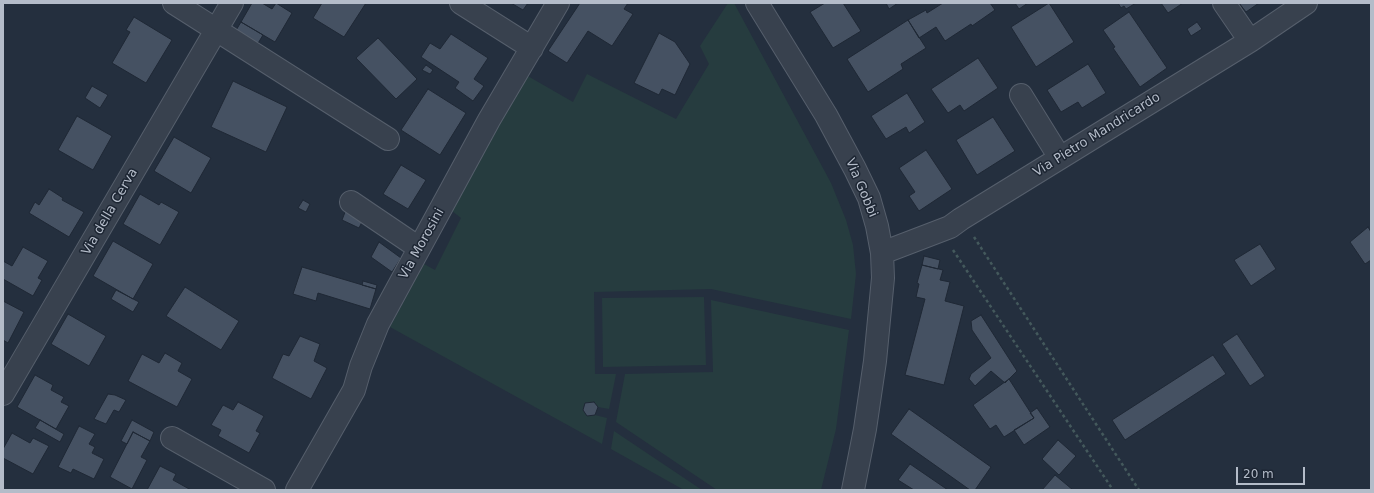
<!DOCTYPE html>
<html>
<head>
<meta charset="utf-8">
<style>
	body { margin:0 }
	#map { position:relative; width:1374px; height:493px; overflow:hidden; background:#242f3e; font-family:"DejaVu Sans",sans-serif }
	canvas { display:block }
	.frame { position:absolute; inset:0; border:4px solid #b4bcc9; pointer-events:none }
	.scale { position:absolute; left:1236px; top:467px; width:69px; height:18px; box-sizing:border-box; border:2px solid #b4bcc9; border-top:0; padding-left:5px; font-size:12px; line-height:14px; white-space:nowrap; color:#b4bcc9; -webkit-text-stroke:3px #1d2633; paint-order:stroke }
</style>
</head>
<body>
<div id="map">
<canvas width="1374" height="493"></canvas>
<div class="frame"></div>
<div class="scale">20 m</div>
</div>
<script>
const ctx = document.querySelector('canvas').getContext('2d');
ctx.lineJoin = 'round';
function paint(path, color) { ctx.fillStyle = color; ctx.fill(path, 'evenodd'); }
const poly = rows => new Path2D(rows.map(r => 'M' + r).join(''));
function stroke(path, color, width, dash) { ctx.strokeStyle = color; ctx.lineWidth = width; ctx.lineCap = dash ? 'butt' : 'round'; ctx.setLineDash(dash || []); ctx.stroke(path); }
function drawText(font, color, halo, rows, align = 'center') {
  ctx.font = font + ' "DejaVu Sans",sans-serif'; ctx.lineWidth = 3; ctx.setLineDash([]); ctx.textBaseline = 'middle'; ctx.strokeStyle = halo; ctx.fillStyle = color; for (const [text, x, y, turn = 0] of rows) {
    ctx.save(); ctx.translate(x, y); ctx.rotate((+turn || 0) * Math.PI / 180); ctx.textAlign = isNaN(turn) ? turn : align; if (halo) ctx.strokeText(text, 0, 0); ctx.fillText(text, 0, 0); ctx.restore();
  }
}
const green = poly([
	[728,3,734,3,831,183,846,220,853,245,856,274,851,319,711,289,594,292,595,374,616,374,609,409,598,407,594,402,585,403,583,409,587,416,595,415,607,418,602,444,390,327,424,264,435,270,461,218,452,211,526,75,573,102,587,74,676,119,709,64,700,46],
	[704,297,706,365,603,367,602,298],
	[711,300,849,330,836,429,821,490,717,490,616,422,625,374,713,372],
	[614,431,702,490,684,490,611,449]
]);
const building = poly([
	[252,3,262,3,272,9,276,3,292,13,275,42,241,22,252,3],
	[322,3,366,3,344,37,313,18,322,3],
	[511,3,528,3,523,10,511,3],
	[580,3,628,3,624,9,633,14,612,46,588,31,567,63,548,51,580,3],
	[825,3,843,3,861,31,833,48,810,12,825,3],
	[886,3,898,3,889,9,886,3],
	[943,3,990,3,995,10,972,26,971,24,945,41,936,27,919,38,908,20,926,10,927,13,943,3],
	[1015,3,1028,3,1019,9,1015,3],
	[1049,3,1074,42,1036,67,1011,27,1049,3],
	[1118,3,1136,3,1126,9,1124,6,1121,8,1118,3],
	[1161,3,1183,3,1168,13,1161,3],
	[1239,3,1259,3,1246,12,1239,3],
	[1129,12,1167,68,1140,87,1113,48,1115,47,1103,30,1129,12],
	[134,17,172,40,146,83,112,63,130,32,126,30,134,17],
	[908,20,926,48,901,64,903,69,868,92,847,59,908,20],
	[241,22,263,35,257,45,235,32,241,22],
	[1197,22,1202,29,1191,36,1187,29,1197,22],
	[659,33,675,42,690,64,675,95,662,89,659,95,634,83,659,33],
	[451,34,488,58,474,79,484,86,473,101,455,88,459,82,421,57,430,43,440,49,451,34],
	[378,38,417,79,396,99,356,58,378,38],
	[978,58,998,88,964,111,960,105,948,113,931,89,978,58],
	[1088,64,1106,93,1082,108,1078,102,1061,112,1047,90,1088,64],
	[426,65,433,70,430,74,422,70,426,65],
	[233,81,287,107,266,152,211,127,233,81],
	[92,86,108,95,100,108,85,98,92,86],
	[428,89,466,113,440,155,401,130,428,89],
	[907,93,925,122,909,133,906,127,886,139,871,116,907,93],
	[77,116,112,136,93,170,58,150,77,116],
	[993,117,1015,151,977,175,956,140,993,117],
	[174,137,211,158,191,193,154,171,174,137],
	[926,150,952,189,919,211,909,196,915,192,899,168,926,150],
	[401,165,426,180,408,209,383,194,401,165],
	[49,189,63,198,62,200,84,212,69,237,29,213,35,202,39,205,49,189],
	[140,194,159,205,161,202,179,212,160,245,123,224,140,194],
	[303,200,310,204,306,212,298,208,303,200],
	[347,207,364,218,359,228,342,220,347,207],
	[1368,227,1371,232,1371,260,1365,264,1350,242,1368,227],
	[113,241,153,264,133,299,93,276,113,241],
	[379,242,401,258,392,272,371,257,379,242],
	[1260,244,1276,269,1251,286,1234,260,1260,244],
	[23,247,48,261,38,278,42,280,33,296,3,279,3,261,12,266,23,247],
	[924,256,940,260,938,269,922,265,924,256],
	[922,265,943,270,940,280,950,282,945,301,964,306,944,385,905,375,925,299,916,297,919,284,917,283,922,265],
	[302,267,376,289,370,309,318,293,316,301,293,294,302,267],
	[363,281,377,285,376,289,362,285,363,281],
	[185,287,239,321,221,350,166,316,185,287],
	[116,290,139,302,133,312,111,299,116,290],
	[3,301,24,312,8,343,3,340,3,301],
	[68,314,106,336,89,366,51,344,68,314],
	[981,315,1017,371,1005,383,991,371,975,386,969,379,971,374,991,358,972,330,971,321,981,315],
	[1237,334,1265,376,1250,386,1222,344,1237,334],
	[300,336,320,344,314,361,327,368,311,399,272,378,283,354,289,356,300,336],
	[165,353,182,363,178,371,192,379,177,407,128,381,142,354,159,363,165,353],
	[1213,355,1226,374,1125,440,1112,420,1213,355],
	[35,375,53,385,51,390,64,397,61,402,69,406,56,429,17,407,35,375],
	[1009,379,1034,418,1004,437,996,425,990,429,973,405,1009,379],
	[108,394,115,395,126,400,119,412,114,410,106,424,94,419,108,394],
	[238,402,264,416,256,431,260,433,249,453,218,436,221,430,211,425,223,405,233,410,238,402],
	[594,402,598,407,595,415,587,416,583,410,585,403,594,402],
	[1037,408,1050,427,1024,445,1014,430,1034,418,1030,413,1037,408],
	[909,409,991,467,975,490,970,490,891,434,909,409],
	[40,420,64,434,60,442,35,428,40,420],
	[132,420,154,432,150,441,133,432,127,444,121,441,132,420],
	[79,426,95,434,89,444,95,447,92,453,104,459,94,479,73,469,71,473,58,467,79,426],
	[133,432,150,441,141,457,147,460,132,489,110,477,133,432],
	[12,433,30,443,33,438,49,446,33,474,3,458,3,449,12,433],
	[1058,440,1076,456,1059,475,1042,459,1058,440],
	[910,464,948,490,914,490,898,480,910,464],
	[160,466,176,474,173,480,191,490,147,490,160,466],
	[1055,475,1073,490,1042,490,1055,475]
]);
const path = poly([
	[974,237,1139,490],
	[953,250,1113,490]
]);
const minor = poly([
	[174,3,388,139],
	[461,3,532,48],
	[757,3,826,115,855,169,869,198,877,226,882,253,883,278,875,361,865,429,853,490],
	[1224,3,1250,41],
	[1021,95,1060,158],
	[351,202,419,248],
	[882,253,950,227,961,219,1250,41,1306,3],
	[3,394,232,3],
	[172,438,264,490],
	[297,490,354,390,361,366,378,324,489,120,558,3]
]);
const streetNames = [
	["Via Pietro Mandricardo",1097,135,-32],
	["Via Gobbi",861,188,67],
	["Via della Cerva",110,212,-60],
	["Via Morosini",422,244,-61]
];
paint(green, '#263c3f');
paint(building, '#455162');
stroke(building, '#1f2835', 1);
stroke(minor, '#565f6c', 24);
stroke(path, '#44595c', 2.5, [3, 3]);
stroke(minor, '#38414e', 22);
drawText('13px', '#b4bcc9', '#1d2633', streetNames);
</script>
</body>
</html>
